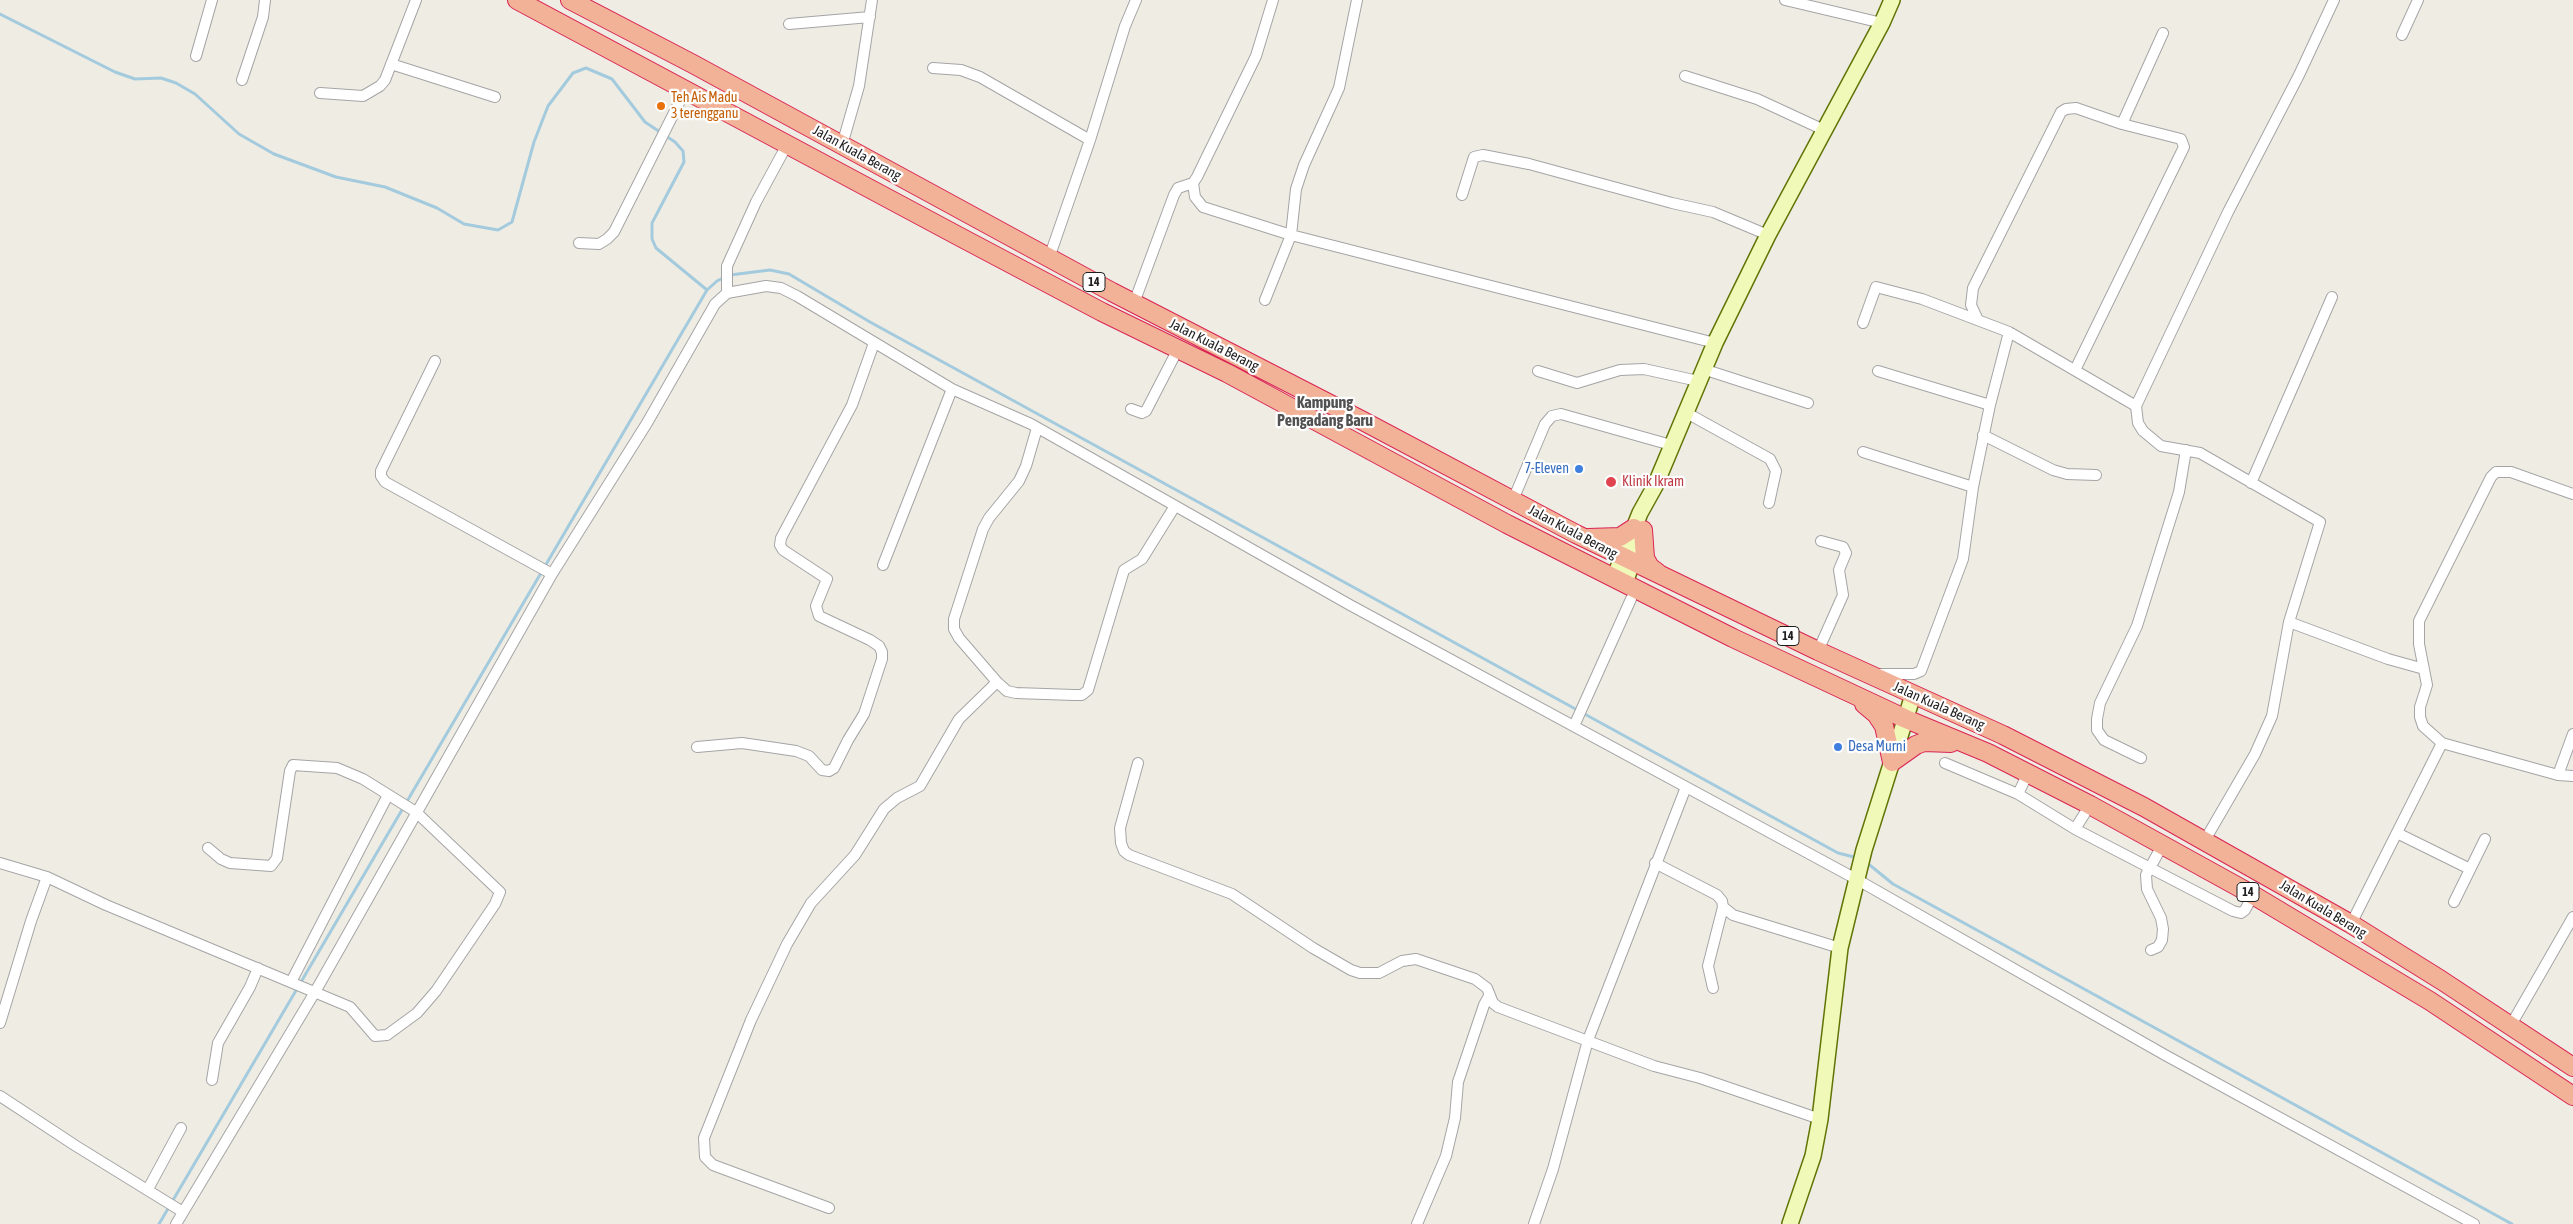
<!DOCTYPE html>
<html>
<head>
<meta charset="utf-8">
<style>
	body { margin:0 }
	canvas { display:block; background:#efece4 }
</style>
</head>
<body>
<canvas width="2573" height="1224"></canvas>
<script>
const ctx = document.querySelector('canvas').getContext('2d');
ctx.lineJoin = 'round';
const poly = rows => new Path2D(rows.map(r => 'M' + r).join(''));
function stroke(path, color, width, dash) { ctx.strokeStyle = color; ctx.lineWidth = width; ctx.lineCap = dash ? 'butt' : 'round'; ctx.setLineDash(dash || []); ctx.stroke(path); }
function drawText(font, color, halo, rows, align = 'center') {
  ctx.font = font + ' "Asap Condensed",sans-serif'; ctx.lineWidth = 4.5; ctx.setLineDash([]); ctx.textBaseline = 'middle'; ctx.strokeStyle = halo; ctx.fillStyle = color; for (const [text, x, y, turn = 0] of rows) {
    ctx.save(); ctx.translate(x, y); ctx.rotate((+turn || 0) * Math.PI / 180); ctx.textAlign = isNaN(turn) ? turn : align; if (halo) ctx.strokeText(text, 0, 0); ctx.fillText(text, 0, 0); ctx.restore();
  }
}
const stream = poly([
	[0,14,115,72,135,79,161,78,176,83,195,94,239,134,274,154,336,177,385,187,437,208,464,224,498,230,512,222,534,142,548,106,573,73,586,68,612,79,645,122,675,142,683,151,684,162,652,223,652,239,656,248,707,290],
	[730,275,770,270,789,274,870,322,1838,853,1858,858],
	[1866,862,1893,884,2512,1224],
	[159,1224,707,290,717,281,725,277]
]);
const minor = poly([
	[1357,0,1339,88,1304,165,1296,189,1291,235,1715,343],
	[1785,0,1882,23],
	[789,24,870,17],
	[2402,35,2418,0],
	[196,56,212,0],
	[391,64,495,97],
	[933,68,961,70,980,77,1090,140],
	[1685,76,1757,99,1824,130],
	[242,80,263,17,265,0],
	[320,93,363,96,380,86,385,80,416,0],
	[2122,124,2163,33],
	[842,145,859,86,872,0],
	[1193,183,1195,197,1203,207,1291,235,1265,300],
	[1462,195,1474,157,1483,155,1529,164,1672,203,1713,212,1768,235],
	[579,243,599,244,607,239,614,232,686,89],
	[1049,258,1090,140,1125,26,1136,0],
	[727,293,727,266,756,202,788,143],
	[1134,303,1174,195,1178,188,1193,183,1197,177,1256,56,1273,0],
	[1978,320,1971,305,1973,288,2061,112,2066,109,2076,108,2122,124,2181,139,2184,147,2075,370],
	[1863,323,1876,287,1922,299,2009,332,2136,406],
	[435,361,381,471,381,476,385,482,552,574],
	[1703,369,1808,403],
	[1538,371,1577,383,1620,370,1644,369,1698,381],
	[1878,371,1990,405],
	[1131,409,1142,413,1146,411,1178,349],
	[1685,412,1770,459,1776,471,1769,503],
	[1037,428,1026,466,1019,481,989,518,983,529,954,619,954,629,959,638,997,682,1007,691,1016,693,1074,695,1082,695,1088,690,1124,570,1142,559,1175,506],
	[1983,435,2053,470,2067,474,2096,475],
	[1863,452,1973,487],
	[2251,483,2332,297],
	[1513,500,1545,424,1552,416,1561,414,1671,445],
	[883,565,952,389],
	[2289,622,2388,659,2424,669],
	[1818,651,1843,595,1839,570,1846,553,1843,547,1821,541],
	[1877,674,1914,674,1921,671,1963,559,1973,487,1990,405,2009,332],
	[1574,726,1631,599],
	[2442,743,2423,726,2420,717,2420,707,2427,685,2419,644,2419,621,2491,477,2496,472,2511,472,2573,494],
	[697,747,742,743,796,751,809,756,822,770,829,771,834,768,848,740,864,714,882,659,882,652,879,646,870,640,819,616,816,606,827,579,783,550,780,545,781,538,852,405,874,343],
	[2141,758,2104,740,2097,730,2097,719,2100,703,2137,626,2179,492,2186,450],
	[1138,763,1120,828,1121,843,1124,851,1129,855,1232,894,1313,948,1351,970,1360,973,1379,973,1402,961,1416,959,1475,979,1487,988,1493,1003,1498,1007,1654,1066,1700,1078,1820,1119],
	[1945,763,2018,794,2075,829,2233,911,2241,913,2245,910,2253,895],
	[2558,775,2573,734],
	[2018,794,2028,773],
	[2075,829,2090,805],
	[2397,833,2470,869],
	[2205,840,2255,754,2272,716,2289,622,2320,522,2200,453,2161,446,2143,431,2138,423,2136,406,2228,212,2299,75,2334,0],
	[0,863,47,877,106,905,350,1007,375,1036,387,1035,417,1013,436,991,495,904,500,892,416,812,363,779,337,768,293,765,290,771,277,858,271,866,230,863,221,859,208,848],
	[1655,863,1717,895,1722,901,1723,907,1708,966,1713,988],
	[2454,902,2485,839],
	[1723,907,1733,915,1840,948],
	[2351,924,2442,743,2558,775,2573,776],
	[2151,950,2158,947,2162,940,2163,929,2161,918,2147,889,2146,875,2163,844],
	[291,982,388,795],
	[0,1023,31,921,47,877],
	[2511,1025,2573,917],
	[212,1080,218,1043,250,987,258,968],
	[0,1096,76,1146,183,1212],
	[148,1189,181,1128],
	[829,1208,713,1165,705,1157,704,1138,751,1020,787,944,811,903,855,855,884,809,897,798,920,786,959,719,997,682],
	[176,1224,315,992,552,574,647,423,715,304,727,293,766,286,781,288,797,296,952,389,1031,424,1350,605,1856,879,2165,1055,2474,1224],
	[1417,1224,1446,1156,1455,1118,1458,1082,1484,1005,1489,996],
	[1534,1224,1553,1169,1588,1040,1686,787]
]);
const secondary = poly([
	[1614,578,1640,513,1655,486,1715,343,1768,235,1882,23,1892,0],
	[1625,583,1642,533],
	[1790,1224,1813,1156,1820,1119,1840,948,1864,850,1913,695]
]);
const trunk = poly([
	[517,0,962,238,1102,312,1227,373,1507,524,1733,638,1906,719,1988,753,2090,805,2253,895,2430,1001,2573,1096],
	[570,0,693,64,1112,292,1363,421,1576,534,1818,651,2003,735,2144,807,2351,924,2441,980,2573,1067],
	[1643,530,1645,558,1650,567,1658,573],
	[1588,538,1620,537,1634,528],
	[1864,704,1876,714,1884,726,1892,762,1916,745,1924,742,1951,743]
]);
const markers = [
	[661,106,5,"#e8710a"],
	[1579,469,5,"#3f7fe0"],
	[1611,482,6,"#e0444e"],
	[1838,747,5,"#3f7fe0"]
];
const shields = [
	[1094,282,22],
	[1788,636,22],
	[2248,892,22]
];
const shieldNames = [
	["14",1094,282],
	["14",1788,636],
	["14",2248,892]
];
const foodNames = [
	["Teh Ais Madu",671,98],
	["3 terengganu",671,114]
];
const streetNames = [
	["Jalan Kuala Berang",857,153,29],
	["Jalan Kuala Berang",1214,345,27],
	["Jalan Kuala Berang",1573,532,28],
	["Jalan Kuala Berang",1939,706,24],
	["Jalan Kuala Berang",2323,909,31]
];
const shopNames = [
	["7-Eleven",1569,469],
	["Desa Murni",1848,747,"left"]
];
const healthNames = [
	["Klinik Ikram",1622,482]
];
const quarterNames = [
	["Kampung",1325,403],
	["Pengadang Baru",1325,421]
];
stroke(stream, '#a4cbdd', 3);
stroke(minor, '#a5a5a5', 12);
stroke(secondary, '#607505', 18);
stroke(trunk, '#da2454', 20);
stroke(minor, '#fff', 10);
stroke(secondary, '#f1f9b8', 15);
stroke(trunk, '#f1b298', 18);
for (const [x, y, r, color] of markers) { const dot = new Path2D(); dot.arc(x, y, r, 0, 2 * Math.PI); ctx.fillStyle = color; ctx.fill(dot); stroke(dot, '#fff', 2); }
for (const [x, y, w] of shields) { const box = new Path2D(); box.roundRect(x - w / 2, y - 9.5, w, 19, 4); ctx.fillStyle = '#fff'; ctx.fill(box); stroke(box, '#1e1e1e', 1); }
drawText('bold 12px', '#1e1e1e', null, shieldNames);
drawText('14px', '#c56008', '#fff', foodNames, 'left');
drawText('14px', '#1e1e1e', '#fff', streetNames);
drawText('14px', '#366cbe', '#fff', shopNames, 'right');
drawText('14px', '#be3a42', '#fff', healthNames, 'left');
drawText('bold 16px', '#515151', '#fff', quarterNames);
</script>
</body>
</html>
